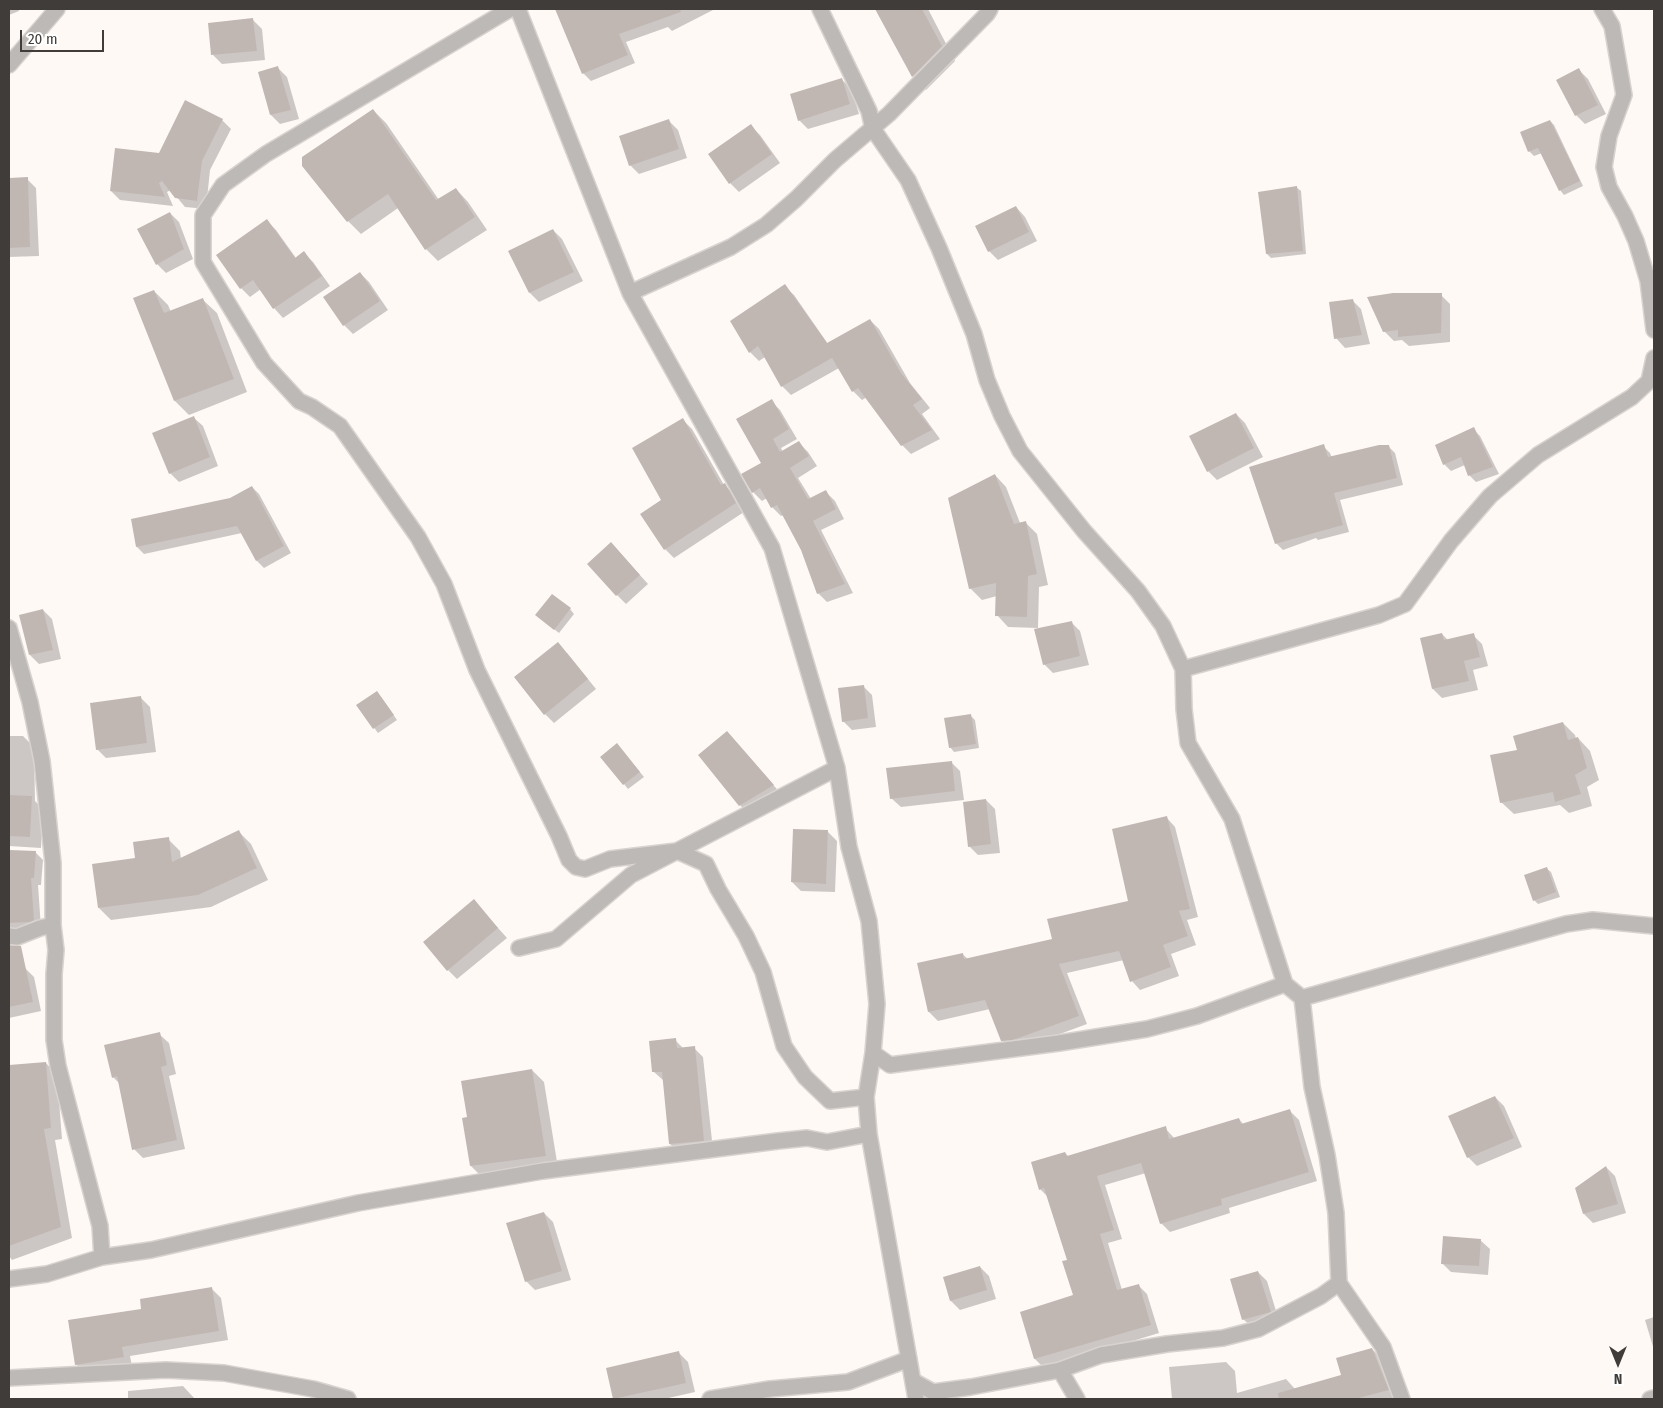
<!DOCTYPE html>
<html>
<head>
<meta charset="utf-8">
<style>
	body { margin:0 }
	#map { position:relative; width:1663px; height:1408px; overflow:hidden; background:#fff9f6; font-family:"Fira Sans Condensed",sans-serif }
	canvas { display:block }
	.frame { position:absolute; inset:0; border:10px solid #403c3a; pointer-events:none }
	.north { position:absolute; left:1593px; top:1338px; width:50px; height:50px; -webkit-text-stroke:4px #fff; paint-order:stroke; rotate:180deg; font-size:14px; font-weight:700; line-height:20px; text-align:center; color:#403c3a }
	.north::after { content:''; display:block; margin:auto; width:18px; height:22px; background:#403c3a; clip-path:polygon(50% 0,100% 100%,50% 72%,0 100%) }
	.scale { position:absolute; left:20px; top:30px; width:84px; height:22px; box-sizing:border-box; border:2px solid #403c3a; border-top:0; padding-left:6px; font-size:15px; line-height:18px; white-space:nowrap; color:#403c3a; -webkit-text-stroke:4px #fff; paint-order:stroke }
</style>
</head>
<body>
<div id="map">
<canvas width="1663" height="1408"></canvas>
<div class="frame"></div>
<div class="north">N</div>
<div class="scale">20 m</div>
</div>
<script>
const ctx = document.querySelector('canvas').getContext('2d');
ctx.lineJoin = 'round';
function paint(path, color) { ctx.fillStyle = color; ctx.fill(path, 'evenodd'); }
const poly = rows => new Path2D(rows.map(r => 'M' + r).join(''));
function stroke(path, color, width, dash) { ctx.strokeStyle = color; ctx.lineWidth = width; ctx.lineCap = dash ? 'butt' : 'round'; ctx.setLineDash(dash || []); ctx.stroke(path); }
const shadow = poly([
	[9,9,18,9,19,11,9,15],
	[556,9,712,9,713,10,672,31,668,27,626,42,635,63,591,81,583,73],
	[877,9,928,9,955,61,926,90,913,77],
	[253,20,262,29,265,60,222,64,213,55],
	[278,68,287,77,299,119,280,124,271,115],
	[1579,70,1588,79,1606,114,1585,124,1576,115],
	[841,79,851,88,859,114,808,129,799,120],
	[186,102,222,120,231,129,210,170,206,209,185,207,171,190,167,192,173,206,120,200,111,191,159,154],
	[373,110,386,123,439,200,456,189,468,202,487,230,438,261,426,249,398,208,361,234,348,221],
	[669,121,678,130,687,158,639,174,630,165],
	[1550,121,1554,125,1583,186,1564,195,1560,190,1542,153,1534,156,1530,152,1522,133],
	[751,126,760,135,780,163,739,192,730,183],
	[27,179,36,188,39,256,9,257,9,180],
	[1296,187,1301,191,1306,254,1271,258,1267,254],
	[1016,207,1025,217,1037,241,998,260,989,251],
	[170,213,179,222,193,259,166,273,157,264],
	[267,221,276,230,296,258,304,253,313,262,330,286,283,318,274,308,261,289,250,297,241,288],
	[553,230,562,239,583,281,539,302,530,293,509,251],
	[360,273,369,282,388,310,353,334,344,325],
	[784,286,794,295,828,344,870,320,879,329,910,383,930,408,922,414,940,439,911,454,902,445,867,397,862,400,853,391,839,368,791,395,782,386,765,357,759,361,750,352],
	[154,291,168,305,171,312,203,300,217,313,247,392,189,415,175,401,135,298],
	[1441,295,1450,304,1450,342,1409,346,1402,340,1394,341,1384,331],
	[1352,300,1361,309,1370,344,1345,348,1336,338],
	[771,401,780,410,797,439,781,448,783,452,799,443,808,452,817,466,798,478,811,499,826,492,835,501,844,519,821,530,853,593,827,602,818,593,802,550,784,515,781,516,772,507,767,498,762,501,753,492,763,463],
	[1236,414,1245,423,1263,457,1217,480,1208,471],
	[193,417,203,426,218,466,179,482,170,473],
	[683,420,692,429,724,485,734,493,744,512,674,558,665,549,663,501],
	[1473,429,1480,436,1499,474,1476,482,1469,475,1465,465,1451,471,1444,464],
	[1323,446,1330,453,1332,458,1388,446,1395,453,1403,485,1340,500,1349,532,1318,540,1316,538,1283,550,1276,543],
	[995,475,1006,487,1020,523,1025,522,1037,534,1048,585,1039,587,1038,628,1008,627,997,615,997,596,982,600,970,588],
	[252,487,259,494,291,553,264,568,257,561,242,533,144,554,137,547,132,520,230,499],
	[620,553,648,584,626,604,617,595],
	[570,609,574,614,559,633,536,615],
	[43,610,52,619,61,659,39,664,30,655,21,615],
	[1071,622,1080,631,1089,665,1053,673,1044,664],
	[1442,634,1448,640,1473,635,1482,644,1488,666,1473,670,1478,690,1442,698,1433,689,1422,639],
	[567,653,596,689,554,723,545,714],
	[863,686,872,695,876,727,852,730,843,721],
	[381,697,397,720,378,733,358,706],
	[141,698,150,707,156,752,106,758,97,749],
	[970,715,975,720,979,748,954,752,950,747],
	[1563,723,1575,735,1576,739,1578,738,1590,751,1599,780,1587,787,1592,806,1569,813,1560,805,1514,814,1501,802,1518,751],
	[9,736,23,736,34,747,35,801,43,809,41,848,9,846],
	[736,742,782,795,749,815,740,805],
	[621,749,644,777,628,789,602,757],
	[951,762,960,771,964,800,901,807,891,798],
	[986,800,995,809,1000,853,978,855,969,846],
	[1167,818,1175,827,1198,917,1187,920,1196,945,1171,954,1179,976,1140,990,1132,981,1124,960,1067,973,1087,1024,1022,1048,1011,1049,1002,1040,990,1009,938,1021,929,1012,919,964,962,954,968,959,1053,940,1129,902],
	[239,832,251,844,268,880,211,907,111,920,99,908,137,859,168,839,180,851,181,859],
	[828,832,837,841,835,892,801,891,792,882],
	[11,851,35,852,43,860,41,885,38,885,41,928,9,931],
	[1546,868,1551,872,1560,897,1538,904,1534,900],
	[474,901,507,938,457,979,448,970],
	[25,968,34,977,41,1011,9,1018,9,972],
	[159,1034,169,1043,176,1074,169,1076,185,1149,143,1158,134,1149,120,1084,113,1077],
	[675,1040,684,1049,694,1048,703,1057,713,1150,680,1153,670,1144,664,1081,654,1072],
	[46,1063,57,1075,62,1139,55,1140,72,1238,12,1260,9,1256,9,1066],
	[532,1070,544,1082,558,1168,483,1178,471,1166,469,1118],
	[1495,1097,1504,1106,1522,1147,1477,1166,1468,1157],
	[1290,1111,1299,1120,1317,1181,1229,1208,1230,1213,1170,1232,1161,1223,1146,1173,1105,1185,1122,1239,1108,1243,1122,1290,1138,1285,1147,1294,1159,1333,1044,1368,1035,1359,1021,1312,1074,1296,1068,1261,1049,1198,1040,1189,1065,1153,1069,1157,1165,1128,1175,1139,1239,1119,1244,1125],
	[1606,1167,1615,1176,1626,1213,1593,1223,1584,1214,1576,1188],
	[544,1213,553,1222,571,1280,535,1290,526,1281],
	[1480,1240,1490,1249,1488,1275,1451,1272,1442,1263],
	[980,1267,989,1276,996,1299,960,1310,951,1301,944,1278],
	[1258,1272,1267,1281,1279,1321,1253,1328,1243,1319],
	[212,1289,221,1298,228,1340,130,1356,132,1366,85,1373,76,1364,143,1310],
	[1654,1317,1654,1350,1645,1320],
	[1372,1349,1381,1358,1396,1398,1172,1399,1169,1367,1226,1362,1235,1371,1237,1393,1286,1379,1295,1389,1343,1376],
	[679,1353,688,1362,695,1392,664,1399,615,1399,607,1369],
	[183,1386,195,1399,128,1399,128,1391]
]);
const building = poly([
	[555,9,680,9,681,12,619,34,628,55,582,74],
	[875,9,922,9,942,46,912,77],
	[253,18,257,51,211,55,208,23],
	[278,66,291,110,270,115,258,72],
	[1579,68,1598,105,1575,116,1556,80],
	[842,78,850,104,798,121,790,94],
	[185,100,223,119,202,161,197,201,175,198,162,181,159,183,165,197,110,191,115,148,159,153],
	[373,109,436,200,456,188,475,217,425,250,388,194,347,222,302,166,302,157],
	[669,119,679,149,629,166,619,136],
	[1550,120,1580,181,1559,191,1538,148,1528,152,1520,132],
	[751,124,772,154,729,184,708,154],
	[28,177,30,247,9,248,9,178],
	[1297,186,1303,251,1266,254,1258,192],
	[1016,206,1029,232,988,252,975,226],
	[170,212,184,249,156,265,137,229],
	[267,219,295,258,304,251,322,276,273,309,253,280,240,289,216,255],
	[553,229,574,272,529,293,508,251],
	[360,272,380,301,343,326,323,297],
	[785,284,827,343,870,319,901,373,922,399,913,405,932,430,901,446,858,388,852,392,832,358,781,387,758,346,749,353,730,321],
	[154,290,164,313,203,298,234,379,174,401,133,298],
	[1393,293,1442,293,1441,333,1398,337,1398,330,1383,332,1367,297],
	[1353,299,1362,335,1334,339,1329,302],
	[772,399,789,429,773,439,780,452,799,441,809,456,790,468,808,499,826,490,836,509,813,521,845,584,817,594,801,550,777,505,771,508,760,488,752,493,741,474,761,463,736,419],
	[1236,413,1254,448,1207,472,1189,436],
	[194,416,210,457,169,474,152,433],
	[683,418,721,485,725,483,736,503,664,550,640,514,661,500,632,448],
	[1474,427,1493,467,1468,476,1461,457,1443,465,1435,445],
	[1324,444,1328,457,1379,445,1389,445,1397,478,1334,493,1343,525,1275,544,1249,467],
	[995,474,1014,524,1026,521,1037,574,1028,576,1027,617,995,616,996,583,969,589,948,498],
	[252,486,284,546,256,561,237,526,136,547,131,519,230,498],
	[611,542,640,575,616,596,587,564],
	[552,594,571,608,554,630,535,615],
	[43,609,53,650,29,655,19,615],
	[1072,621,1080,656,1043,665,1034,629],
	[1442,633,1444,640,1474,633,1480,657,1464,661,1469,681,1432,689,1420,638],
	[558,642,588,679,544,715,514,677],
	[864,685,868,718,842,722,838,688],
	[377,691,394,715,373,729,356,705],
	[141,696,147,743,96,750,90,703],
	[971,714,976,744,949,748,944,718],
	[1563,722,1568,740,1578,737,1587,768,1575,775,1581,794,1555,802,1553,792,1500,803,1490,755,1517,750,1513,736],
	[727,731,774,785,739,806,698,755],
	[617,743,640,772,623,785,600,757],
	[952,761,955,791,890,799,886,768],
	[9,795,32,796,30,837,9,836],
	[986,799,991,844,968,847,963,802],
	[1167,816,1190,909,1179,911,1188,936,1163,945,1171,967,1130,982,1119,951,1059,964,1079,1016,1013,1040,1001,1041,985,1000,928,1012,917,963,963,953,964,959,1052,939,1047,919,1128,901,1112,829],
	[793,829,828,830,826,884,791,882],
	[239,830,257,868,198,895,98,908,92,864,135,858,133,842,169,837,172,862],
	[10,850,36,851,34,878,31,878,34,920,30,922,9,923],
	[1547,867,1556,892,1533,901,1524,875],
	[474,899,498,928,447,971,423,942],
	[9,945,21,946,33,1002,9,1007],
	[160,1032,167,1065,161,1067,177,1140,132,1150,117,1076,112,1078,104,1045],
	[676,1038,677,1048,695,1046,704,1141,669,1144,662,1072,652,1072,649,1041],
	[46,1062,51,1128,44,1129,61,1227,9,1246,9,1065],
	[532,1069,546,1156,470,1166,462,1118,467,1117,461,1081],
	[1495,1096,1514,1138,1467,1158,1448,1116],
	[1290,1109,1309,1172,1221,1199,1222,1205,1160,1224,1141,1163,1097,1176,1114,1230,1100,1234,1117,1290,1139,1284,1151,1325,1034,1359,1020,1312,1073,1295,1062,1261,1067,1260,1044,1188,1039,1190,1031,1162,1065,1152,1067,1156,1166,1126,1169,1139,1239,1118,1241,1124],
	[1606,1166,1618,1204,1583,1214,1575,1188],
	[544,1212,562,1271,525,1282,506,1223],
	[1443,1236,1481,1239,1479,1266,1441,1264],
	[980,1266,987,1290,950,1301,943,1277],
	[1258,1271,1271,1312,1242,1320,1230,1279],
	[212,1287,219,1331,122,1347,124,1357,75,1365,68,1320,141,1309,140,1299],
	[1372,1348,1389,1390,1355,1399,1279,1399,1278,1393,1341,1375,1336,1358],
	[679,1351,686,1383,613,1399,606,1368]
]);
const street = poly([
	[510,9,266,154,223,185,203,215,203,262,264,363,299,401,312,407,340,426,418,537,444,584,477,670,559,836,569,860,576,867,585,869,610,859,677,851,837,768],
	[518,9,630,293,772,548,837,768,849,847,869,921,877,1004,873,1053,866,1097,869,1134,916,1399],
	[820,9,869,111,873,129,908,180,939,248,974,334,987,380,1002,416,1020,451,1084,531,1138,591,1163,626,1183,669,1184,709,1188,743,1232,819,1285,984,1302,998,1312,1087,1327,1155,1336,1213,1339,1283,1383,1347,1402,1399],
	[1602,9,1612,26,1624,95,1609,136,1604,167,1609,187,1625,216,1636,241,1648,281,1654,330],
	[9,65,57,9],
	[630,293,731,247,766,225,796,199,835,160,889,114,987,14,990,9],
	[9,628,30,702,42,761,53,863,53,925,56,950,54,974,54,1040,58,1066,100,1226,102,1257],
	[1183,669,1379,615,1405,604,1451,541,1490,496,1538,455,1632,397,1649,381,1654,358],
	[9,936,17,937,40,928,53,925],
	[519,948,556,939,631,875,677,851,706,864,718,889,746,936,763,972,784,1046,805,1077,830,1101,866,1097],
	[1302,998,1566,924,1593,920,1654,926],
	[873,1053,890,1065,1059,1043,1147,1029,1197,1016,1285,984],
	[9,1279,47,1274,102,1257,151,1250,358,1203,543,1171,778,1141,807,1138,827,1142,869,1134],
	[1060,1370,1077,1399],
	[9,1378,166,1370,224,1373,313,1389,348,1399],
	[913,1381,933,1392,971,1387,1060,1370,1101,1355,1167,1344,1223,1338,1258,1329,1321,1296,1339,1283],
	[710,1399,770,1389,848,1382,909,1359],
	[1650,1399,1654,1398]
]);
paint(shadow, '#0003');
paint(building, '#c0b7b2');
stroke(street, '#d9d3d0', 18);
stroke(street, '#bdb9b7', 15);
</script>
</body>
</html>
